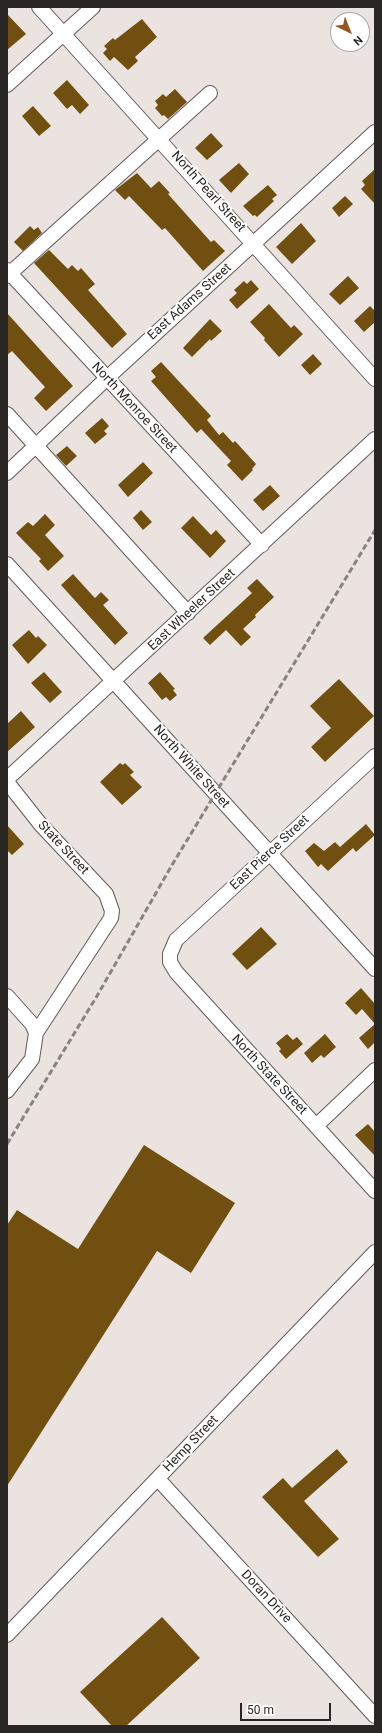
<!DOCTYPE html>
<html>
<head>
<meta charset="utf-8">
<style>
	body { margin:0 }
	#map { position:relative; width:382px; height:1733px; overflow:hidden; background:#ebe3df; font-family:Roboto,sans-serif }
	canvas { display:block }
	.frame { position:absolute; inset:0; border:8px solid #292624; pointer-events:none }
	.north { position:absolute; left:330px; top:12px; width:40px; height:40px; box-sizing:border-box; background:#fff; border:1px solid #a9a8a7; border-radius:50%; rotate:137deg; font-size:11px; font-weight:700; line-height:16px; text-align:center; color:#292624 }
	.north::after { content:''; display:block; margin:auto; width:14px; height:18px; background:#955420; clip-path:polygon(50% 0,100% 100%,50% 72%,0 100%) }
	.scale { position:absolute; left:240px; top:1703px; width:91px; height:18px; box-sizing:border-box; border:2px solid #292624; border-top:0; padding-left:5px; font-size:12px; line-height:14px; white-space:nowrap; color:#292624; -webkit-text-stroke:3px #fff; paint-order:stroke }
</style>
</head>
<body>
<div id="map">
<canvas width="382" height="1733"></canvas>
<div class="frame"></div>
<div class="north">N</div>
<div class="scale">50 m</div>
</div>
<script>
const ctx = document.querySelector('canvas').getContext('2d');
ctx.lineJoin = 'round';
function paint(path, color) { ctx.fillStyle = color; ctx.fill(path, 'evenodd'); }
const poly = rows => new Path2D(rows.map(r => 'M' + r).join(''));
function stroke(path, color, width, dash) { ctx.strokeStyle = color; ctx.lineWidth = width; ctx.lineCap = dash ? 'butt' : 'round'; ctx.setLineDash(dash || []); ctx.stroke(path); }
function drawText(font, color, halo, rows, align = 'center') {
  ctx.font = font + ' Roboto,sans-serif'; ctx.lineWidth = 4; ctx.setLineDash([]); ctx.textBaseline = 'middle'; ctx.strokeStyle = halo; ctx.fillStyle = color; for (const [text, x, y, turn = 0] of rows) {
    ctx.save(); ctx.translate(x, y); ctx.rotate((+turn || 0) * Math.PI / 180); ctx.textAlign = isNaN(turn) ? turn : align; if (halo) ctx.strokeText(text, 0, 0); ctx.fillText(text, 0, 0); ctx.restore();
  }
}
const building = poly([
	[7,14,26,34,7,50],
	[142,19,157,37,135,57,138,61,128,70,114,57,110,61,103,53,107,49,104,46,113,38,115,40],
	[67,80,89,105,80,114,72,105,67,109,53,93],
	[175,89,187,102,168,119,164,115,162,116,155,108,158,105,155,101,163,94,166,97],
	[33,106,51,126,39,136,22,116],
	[211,133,223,146,207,160,195,148],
	[239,163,249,174,231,193,219,180],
	[375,169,375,204,361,189,365,185,362,181],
	[137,173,151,188,159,181,170,193,168,194,211,242,214,240,225,251,203,271,165,228,162,230,129,196,125,200,115,190],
	[268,185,277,195,272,199,274,201,257,217,255,215,253,216,243,206],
	[345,196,353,204,339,217,332,208],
	[301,223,316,241,292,264,276,247],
	[30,226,34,230,38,227,42,233,23,251,14,242],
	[49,250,68,269,72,265,78,271,81,268,95,284,88,290,127,334,112,348,34,263],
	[348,276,359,288,340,305,329,294],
	[251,280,259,289,237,309,229,300,237,293,234,290,244,281,247,284],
	[269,304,291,328,294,325,303,334,279,357,264,340,265,338,250,322],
	[370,306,375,311,375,322,364,332,354,321],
	[7,313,73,386,46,411,34,398,45,387,12,351,7,355],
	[210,319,222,331,211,341,210,339,192,357,183,348],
	[313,354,322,364,310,375,301,365],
	[161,362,211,416,207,420,219,435,223,432,233,443,235,441,256,464,252,469,253,470,242,481,227,465,231,461,201,429,197,433,151,381,156,377,151,371],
	[102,418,109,426,104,431,107,434,95,444,85,433],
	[67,446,77,456,66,466,56,455],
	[143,462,153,473,128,497,118,485],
	[270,485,280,496,263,511,253,500],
	[141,510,152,522,143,530,133,518],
	[45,514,55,525,45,535,64,556,48,571,39,561,41,559,16,533,28,522,33,526],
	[193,516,211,535,216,530,226,541,210,558,181,528],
	[73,574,93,596,95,598,101,592,109,600,103,605,128,633,115,645,61,585],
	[257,579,274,597,255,615,256,617,243,629,251,637,241,646,226,630,210,645,203,638,252,593,247,588],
	[29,630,36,638,38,636,47,645,28,664,12,645],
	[44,672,62,692,50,703,31,683],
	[160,672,175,689,173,690,177,695,170,701,166,697,162,700,148,683],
	[339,679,374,716,325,762,311,747,331,728,310,706],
	[21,711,35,727,7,752,7,724],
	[120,763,123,765,125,763,134,772,130,775,142,787,122,805,100,782],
	[366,824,375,835,356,852,353,848,328,871,321,864,318,867,305,851,314,843,324,851,335,842,340,847],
	[7,825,24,844,12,855,7,850],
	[261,927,277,944,247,970,232,954],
	[361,988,375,1004,375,1042,368,1049,359,1038,375,1024,362,1009,356,1015,345,1003],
	[287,1034,293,1040,297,1037,303,1044,286,1059,279,1051,281,1049,276,1043],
	[325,1034,336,1047,324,1058,321,1055,312,1063,304,1053],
	[368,1124,375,1132,375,1156,355,1135],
	[144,1145,235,1203,191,1273,157,1251,7,1486,7,1225,17,1210,78,1249],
	[337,1449,348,1462,304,1501,339,1539,318,1557,262,1497,283,1478,292,1488],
	[162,1617,200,1658,126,1726,112,1726,80,1692]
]);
const minor = poly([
	[39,7,375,379],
	[7,85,93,7],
	[7,270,262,545],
	[7,276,210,93],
	[7,414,188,613],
	[7,473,106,379,375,132],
	[7,564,375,969],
	[375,756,176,940,170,954,170,962,176,972,375,1191],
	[7,779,375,439],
	[7,782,41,825,106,894,112,911,111,918,36,1033,32,1059,7,1091],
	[7,996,32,1024,36,1033],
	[316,1126,375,1070],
	[158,1479,375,1716],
	[7,1635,375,1252]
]);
const rail = poly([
	[7,1144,97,996,172,865,375,530]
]);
const streetNames = [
	["North Pearl Street",208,192,48],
	["East Adams Street",190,302,-42],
	["North Monroe Street",134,408,47],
	["East Wheeler Street",192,610,-43],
	["North White Street",191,767,48],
	["State Street",63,848,47],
	["East Pierce Street",270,853,-43],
	["North State Street",269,1075,47],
	["Hemp Street",191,1444,-46],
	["Doran Drive",266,1597,47]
];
paint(building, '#704f11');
stroke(minor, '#625c59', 16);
stroke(minor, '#fff', 14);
stroke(rail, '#898380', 3, [6, 3]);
drawText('13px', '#292624', '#fff', streetNames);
</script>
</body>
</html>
